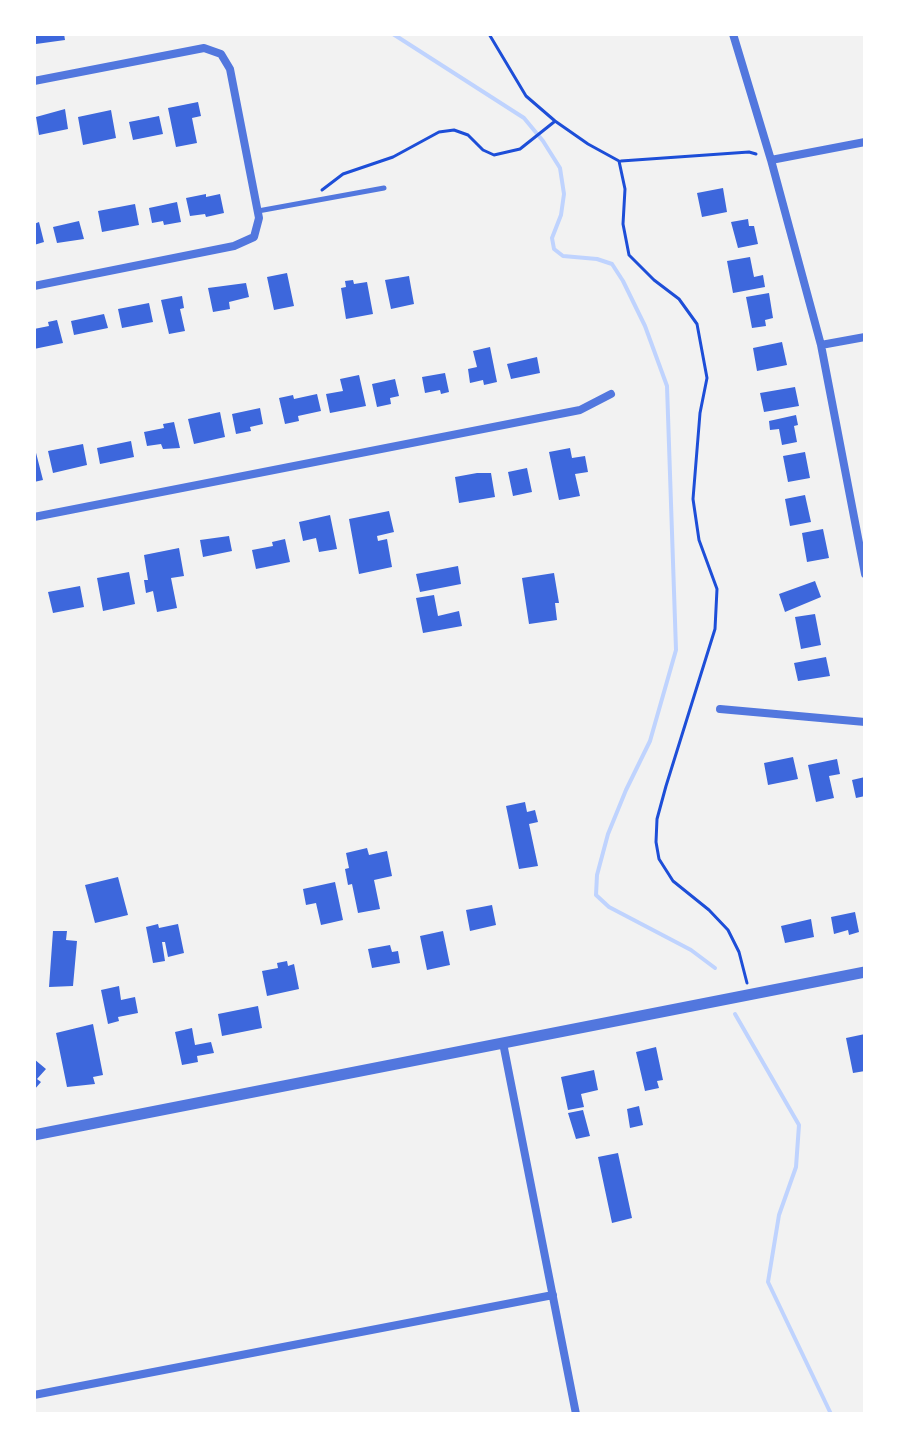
<!DOCTYPE html>
<html>
<head>
<meta charset="utf-8">
<style>
	body { margin:0 }
	#map { position:relative; width:899px; height:1448px; overflow:hidden; background:#f2f2f2; font-family:"Open Sans",sans-serif }
	canvas { display:block }
	.frame { position:absolute; inset:0; border:36px solid #fff; pointer-events:none }
</style>
</head>
<body>
<div id="map">
<canvas width="899" height="1448"></canvas>
<div class="frame"></div>
</div>
<script>
const ctx = document.querySelector('canvas').getContext('2d');
ctx.lineJoin = 'round';
const poly = rows => new Path2D(rows.map(r => 'M' + r).join(''));
function stroke(path, color, width, dash) { ctx.strokeStyle = color; ctx.lineWidth = width; ctx.lineCap = dash ? 'butt' : 'round'; ctx.setLineDash(dash || []); ctx.stroke(path); }
function paint(path, color) { ctx.fillStyle = color; ctx.fill(path, 'evenodd'); }
const stream = poly([
	[393,34,524,118,543,141,560,168,564,194,561,215,552,238,554,249,563,256,597,259,612,264,623,281,645,326,667,386,676,650,650,741,626,790,608,834,597,875,596,895,609,907,691,950,715,968],
	[735,1014,799,1125,796,1167,779,1215,768,1282,831,1414]
]);
const building = poly([
	[34,34,64,34,65,40,36,44],
	[198,102,201,116,192,118,197,143,176,147,168,108],
	[65,109,68,129,39,135,36,117],
	[111,110,116,138,83,145,78,117],
	[159,116,163,134,133,140,129,122],
	[723,188,727,212,702,217,697,193],
	[206,194,206,197,220,194,224,213,206,217,205,214,190,216,186,198],
	[177,202,181,222,164,225,163,221,152,223,149,208],
	[135,204,139,225,102,232,98,211],
	[748,219,749,226,754,226,758,244,738,248,731,222],
	[79,221,84,239,57,243,53,227],
	[39,222,44,242,34,245,34,224],
	[750,257,754,277,763,275,765,287,733,293,727,261],
	[287,273,294,306,274,310,267,277],
	[409,276,414,304,391,309,385,280],
	[353,280,354,284,367,282,373,314,346,319,341,288,346,287,345,281],
	[246,283,249,297,229,302,230,309,213,312,208,288],
	[769,293,773,318,765,320,766,326,752,328,746,297],
	[182,296,184,308,180,309,185,331,169,334,161,300],
	[149,303,153,322,122,328,118,309],
	[104,314,108,328,74,335,71,321],
	[57,320,63,343,34,349,34,329,49,326,48,322],
	[782,342,787,365,757,371,753,348],
	[490,347,497,382,484,385,483,380,470,383,468,369,477,367,473,351],
	[537,357,540,373,511,379,507,364],
	[445,373,449,392,441,394,440,390,425,393,422,377],
	[359,375,366,406,330,413,326,394,343,391,340,379],
	[395,379,399,396,390,398,391,404,377,407,372,384],
	[795,387,799,406,764,412,760,393],
	[317,394,321,411,298,416,299,421,285,424,279,398,293,395,294,399],
	[260,408,263,424,250,427,251,431,236,434,232,414],
	[220,412,225,437,194,444,188,419],
	[796,415,798,425,794,426,797,442,782,445,779,429,770,430,769,421],
	[174,422,180,448,163,449,161,444,147,446,144,432,164,428,163,424],
	[131,441,134,457,100,464,97,448],
	[83,444,87,465,53,473,48,451],
	[34,445,43,480,34,482],
	[570,448,572,458,585,456,588,472,575,474,580,496,559,500,549,452],
	[805,452,810,478,788,482,783,456],
	[527,468,532,492,513,496,508,472],
	[477,473,491,473,495,497,459,503,455,477],
	[805,495,811,522,790,526,785,499],
	[389,511,394,532,377,536,378,541,387,539,392,567,359,574,349,519],
	[330,515,337,549,319,552,316,538,303,541,299,522],
	[823,529,829,558,807,562,802,533],
	[229,536,232,551,203,557,200,540],
	[285,539,290,562,256,569,252,550,273,546,272,542],
	[179,548,184,576,171,578,177,608,157,612,153,591,146,593,144,580,148,580,144,555],
	[458,566,461,584,420,592,416,574],
	[129,572,135,604,103,611,97,578],
	[554,573,559,603,555,603,557,620,529,624,522,578],
	[815,581,821,597,785,612,779,594],
	[80,586,84,607,53,613,48,592],
	[434,595,438,616,459,611,462,626,423,633,416,598],
	[815,614,821,645,801,649,795,617],
	[826,657,830,676,798,681,794,663],
	[793,757,798,779,768,785,764,763],
	[837,759,840,774,829,776,834,798,816,802,808,765],
	[865,777,865,796,856,798,852,780],
	[525,802,527,812,535,810,538,822,529,824,538,866,519,869,506,806],
	[367,848,369,855,387,851,392,876,374,880,380,909,358,913,352,884,348,885,345,869,349,868,346,853],
	[118,877,128,915,95,923,85,885],
	[335,882,343,920,321,925,316,903,306,905,303,889],
	[492,905,496,925,470,931,466,910],
	[855,912,859,932,849,935,848,930,834,934,831,917],
	[811,919,814,937,785,943,781,926],
	[158,924,159,928,178,924,184,953,168,957,165,942,162,942,165,961,153,963,146,927],
	[53,931,67,931,66,940,77,941,73,986,49,987],
	[443,931,450,965,427,970,420,936],
	[390,945,392,952,398,951,400,963,372,968,368,949],
	[287,961,288,966,294,964,299,989,267,996,262,971,278,968,277,963],
	[119,986,121,1000,135,997,138,1013,118,1017,119,1021,108,1024,101,990],
	[258,1006,262,1028,222,1036,218,1014],
	[93,1024,103,1075,93,1077,95,1084,67,1087,56,1033],
	[192,1028,195,1045,211,1042,214,1053,197,1056,198,1062,182,1065,175,1032],
	[865,1034,865,1071,853,1073,846,1038],
	[656,1047,663,1080,657,1081,659,1088,645,1091,636,1052],
	[34,1059,46,1069,37,1079,41,1082,34,1090],
	[594,1070,598,1090,581,1094,584,1107,568,1110,561,1077],
	[639,1106,643,1125,630,1128,627,1109],
	[583,1110,590,1136,576,1139,568,1113],
	[618,1153,632,1218,612,1223,598,1157]
]);
const path = poly([
	[489,34,526,96,555,121,588,144,619,161,625,189,623,224,629,255,654,280,679,299,697,324,707,378,700,413,693,499,699,540,717,589,715,629,666,786,657,819,656,842,659,859,673,881,709,910,728,930,739,952,747,983],
	[621,161,749,152,756,154],
	[322,190,343,174,393,157,439,132,454,130,468,135,483,150,494,155,520,149,554,122]
]);
const service = poly([
	[258,211,384,188]
]);
const minor = poly([
	[733,34,771,160,821,345,865,574],
	[34,81,204,48,221,54,230,69,259,218,254,237,234,246,34,286],
	[771,160,865,142],
	[821,345,865,337],
	[34,517,580,410,611,394],
	[720,709,865,722],
	[503,1043,576,1414],
	[34,1395,553,1295]
]);
const tertiary = poly([
	[34,1135,865,972]
]);
stroke(stream, '#bfd3fe', 4);
paint(building, '#3d67dc');
stroke(path, '#1d4ed8', 3);
stroke(service, '#5277de', 5);
stroke(minor, '#5277de', 8);
stroke(tertiary, '#5277de', 11);
</script>
</body>
</html>
